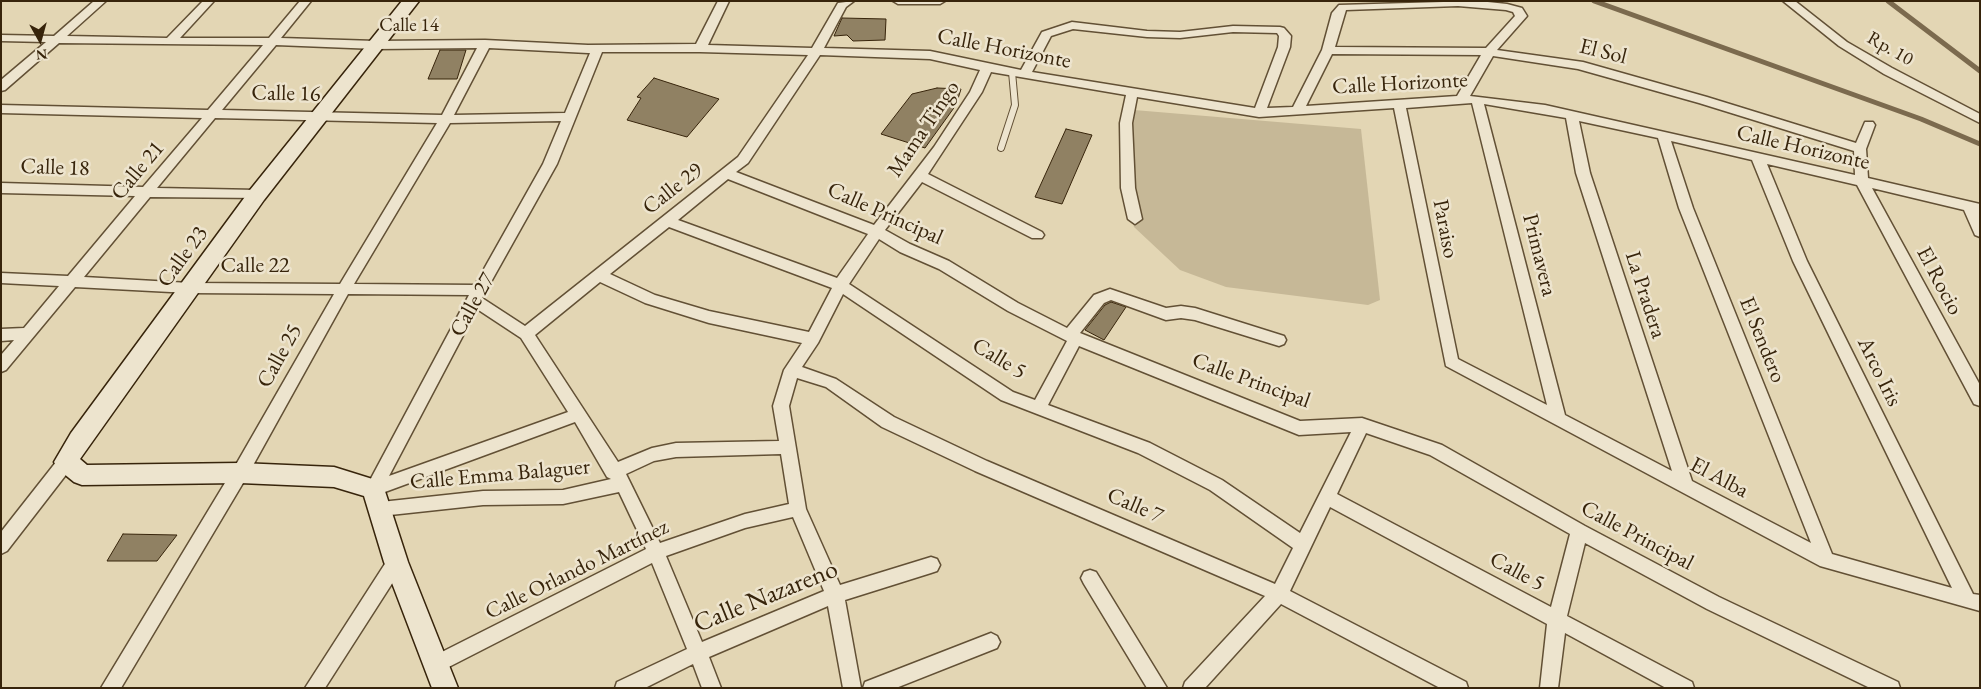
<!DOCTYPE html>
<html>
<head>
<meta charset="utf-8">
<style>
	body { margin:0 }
	#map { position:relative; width:1981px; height:689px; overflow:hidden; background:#e3d6b4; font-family:"EB Garamond",serif }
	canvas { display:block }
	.frame { position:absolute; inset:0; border:2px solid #37240b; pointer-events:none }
	.north { position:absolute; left:15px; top:15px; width:50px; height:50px; -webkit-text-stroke:4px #ede4ce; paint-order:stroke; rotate:173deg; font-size:14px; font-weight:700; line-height:20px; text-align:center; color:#37240b }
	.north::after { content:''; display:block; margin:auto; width:18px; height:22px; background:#37240b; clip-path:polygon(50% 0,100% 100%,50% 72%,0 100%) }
</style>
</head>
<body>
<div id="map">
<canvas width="1981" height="689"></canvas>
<div class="frame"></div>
<div class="north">N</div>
</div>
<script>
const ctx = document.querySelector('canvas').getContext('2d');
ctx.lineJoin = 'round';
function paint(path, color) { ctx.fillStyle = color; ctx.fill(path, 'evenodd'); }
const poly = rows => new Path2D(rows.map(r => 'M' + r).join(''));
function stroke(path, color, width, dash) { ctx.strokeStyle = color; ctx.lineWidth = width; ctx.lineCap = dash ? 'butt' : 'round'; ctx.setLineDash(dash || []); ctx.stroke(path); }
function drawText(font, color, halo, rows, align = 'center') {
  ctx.font = font + ' "EB Garamond",serif'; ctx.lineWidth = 5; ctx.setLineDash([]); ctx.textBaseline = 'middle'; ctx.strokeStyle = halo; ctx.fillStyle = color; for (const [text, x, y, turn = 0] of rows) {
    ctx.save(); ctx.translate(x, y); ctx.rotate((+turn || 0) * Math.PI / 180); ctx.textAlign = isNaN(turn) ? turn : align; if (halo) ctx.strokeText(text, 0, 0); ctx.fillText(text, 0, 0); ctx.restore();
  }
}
const green = poly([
	[1134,110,1361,129,1380,300,1368,305,1226,287,1180,270,1134,227,1126,200]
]);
const stream = poly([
	[1594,1,1921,119,1980,144],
	[1888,1,1980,71]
]);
const building = poly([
	[842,18,886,19,885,40,853,41,847,35,834,36,842,18],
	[440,50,466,50,457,79,428,79,440,50],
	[654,78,719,99,687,137,627,120,641,98,637,97,654,78],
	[937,88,961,89,956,105,925,148,881,134,912,94,937,88],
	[1066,129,1092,135,1062,204,1035,197,1066,129],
	[1111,302,1126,307,1104,340,1085,330,1105,305,1111,302],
	[123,534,177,535,157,561,107,561,123,534]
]);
const lane = poly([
	[1001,148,1015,105,1012,72]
]);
const street = poly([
	[94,1,106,1,67,36,167,38,203,1,214,1,180,38,269,38,300,1,311,1,281,38,376,41,485,40,588,45,696,44,718,1,729,1,708,45,812,48,838,3,854,1,846,7,824,48,930,51,1021,70,1042,32,1072,22,1147,31,1180,32,1233,26,1280,27,1284,28,1291,36,1290,47,1267,108,1293,107,1322,50,1332,13,1339,5,1478,1,1507,4,1522,8,1527,16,1497,50,1583,62,1707,97,1856,143,1865,122,1873,122,1875,125,1866,149,1868,178,1980,204,1980,237,1975,235,1964,210,1872,188,1980,385,1980,406,1974,404,1857,185,1767,164,1807,261,1973,594,1980,595,1980,611,1820,566,1446,366,1394,108,1259,117,1137,97,1132,123,1135,188,1142,219,1135,224,1128,219,1121,188,1120,123,1126,95,991,72,982,92,928,174,1042,232,1044,235,1042,238,1032,238,922,182,885,230,910,244,949,261,1018,303,1067,328,1094,295,1110,289,1166,308,1181,306,1195,308,1284,336,1286,340,1284,344,1279,346,1195,320,1181,318,1166,320,1111,300,1104,303,1080,333,1300,421,1362,418,1442,445,1585,526,1719,597,1898,682,1900,688,1870,688,1707,609,1585,543,1567,616,1692,682,1694,688,1666,688,1565,633,1558,688,1540,688,1547,624,1330,507,1290,591,1466,682,1468,688,1440,688,1281,604,1205,688,1183,688,1185,682,1265,596,975,471,882,427,826,387,797,378,789,406,806,509,840,585,931,557,937,559,940,565,937,571,931,573,845,600,861,688,843,688,828,606,709,657,721,688,702,688,693,664,645,688,615,688,617,682,687,649,652,563,437,673,430,670,428,664,430,658,646,549,619,492,563,504,483,505,381,516,375,514,373,509,375,504,381,502,483,491,563,490,611,479,607,477,575,422,374,496,368,494,366,489,368,484,469,295,348,294,246,478,121,688,101,688,234,468,334,294,190,293,75,287,6,370,1,372,1,355,14,340,1,341,1,329,24,328,59,286,1,283,1,273,68,276,135,196,1,193,1,183,143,187,202,118,1,113,1,105,208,110,263,45,59,43,5,90,1,91,1,80,46,42,1,41,1,35,54,36,94,1],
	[1458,6,1506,10,1513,12,1515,16,1486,48,1335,47,1346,10,1458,6],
	[1073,29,1147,37,1180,38,1233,32,1277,33,1279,36,1278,47,1255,108,1032,72,1051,36,1073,29],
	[276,45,376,49,477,48,442,115,222,110,276,45],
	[489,48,588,53,590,53,565,113,454,115,489,48],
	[602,52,700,52,808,55,738,157,525,326,482,298,557,164,602,52],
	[1332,54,1481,55,1457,96,1306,106,1332,54],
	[820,55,930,59,980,70,970,92,934,147,874,225,736,172,748,163,820,55],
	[1493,56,1578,69,1699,103,1854,151,1855,175,1545,105,1470,96,1493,56],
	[1472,103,1547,405,1458,359,1406,108,1472,103],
	[1484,104,1566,118,1576,173,1672,471,1565,415,1484,104],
	[215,118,437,123,340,284,190,283,84,277,150,197,262,198,264,195,257,190,157,188,215,118],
	[561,121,543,164,475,285,354,284,450,123,561,121],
	[1579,121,1658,138,1679,208,1811,543,1692,481,1590,173,1579,121],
	[1671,141,1752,160,1793,261,1952,588,1832,554,1693,208,1671,141],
	[728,179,868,234,837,278,678,220,728,179],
	[669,227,832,288,809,332,709,311,655,295,610,274,669,227],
	[879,239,900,252,939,269,1008,311,1067,341,1035,400,1013,392,849,284,879,239],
	[600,282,645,303,709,323,802,343,784,370,773,406,779,441,676,443,652,448,618,462,535,335,600,282],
	[843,294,1001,400,1138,453,1210,490,1293,548,1275,584,987,461,894,417,836,379,802,367,818,343,843,294],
	[477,309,521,338,568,412,389,476,477,309],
	[1079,346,1299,435,1351,432,1300,533,1222,480,1150,443,1048,405,1079,346],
	[1366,433,1430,455,1570,534,1551,607,1337,494,1366,433],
	[781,454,789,504,745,514,660,543,626,474,654,461,676,457,781,454],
	[793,517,824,591,702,642,666,556,745,528,793,517],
	[893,1,945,1,940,4,898,4,893,1],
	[1783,1,1795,1,1847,42,1892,68,1980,114,1980,123,1884,74,1839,46,1783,1],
	[66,455,72,457,74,462,72,467,7,551,1,554,1,532,60,457,66,455],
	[396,554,402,556,405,562,402,568,325,688,305,688,390,556,396,554],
	[1090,570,1096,572,1167,688,1147,688,1084,584,1081,578,1084,572,1090,570],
	[991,633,997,636,1000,642,997,648,896,688,863,688,865,682,991,633]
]);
const secondary = poly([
	[402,1,419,1,264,200,80,459,87,465,240,463,334,467,382,482,408,562,458,688,432,688,384,562,364,496,334,487,240,483,82,485,74,482,58,469,54,462,71,433,250,190,402,1]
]);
const farStreetnames = [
	["Calle 14",409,26],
	["Rp. 10",1890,49,30]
];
const streetNames = [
	["Calle Horizonte",1004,49,11],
	["El Sol",1603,52,14],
	["Calle Horizonte",1400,84,-3],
	["Calle 16",286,94,1],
	["Mama Tingo",924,129,-56],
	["Calle Horizonte",1803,148,13],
	["Calle 18",55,168,2],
	["Calle 21",138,171,-50],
	["Calle 29",673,189,-38],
	["Calle Principal",885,214,24],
	["Paraiso",1445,229,79],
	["Primavera",1539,255,76],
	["Calle 23",183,257,-54],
	["Calle 22",255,266],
	["El Rocio",1939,281,62],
	["La Pradera",1645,295,72],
	["Calle 27",473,305,-61],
	["El Sendero",1762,340,68],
	["Calle 25",280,356,-61],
	["Calle 5",999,359,31],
	["Arco Iris",1879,372,64],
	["Calle Principal",1251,381,20],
	["Calle Emma Balaguer",500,475,-5],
	["El Alba",1719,478,28],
	["Calle 7",1135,506,23],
	["Calle Principal",1637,536,28],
	["Calle Orlando Martínez",577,570,-26],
	["Calle 5",1517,572,28]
];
const nearStreetnames = [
	["Calle Nazareno",766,597,-22]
];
paint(green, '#c6b897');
stroke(stream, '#7b6a4e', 5);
paint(building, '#908163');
stroke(building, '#37240b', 1);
stroke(lane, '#625035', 8);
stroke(street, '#625035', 3);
stroke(secondary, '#37240b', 3);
stroke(lane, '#ede4ce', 6);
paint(street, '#ede4ce');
paint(secondary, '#ede4ce');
drawText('19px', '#37240b', '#ede4ce', farStreetnames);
drawText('22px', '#37240b', '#ede4ce', streetNames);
drawText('26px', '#37240b', '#ede4ce', nearStreetnames);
</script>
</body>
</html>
